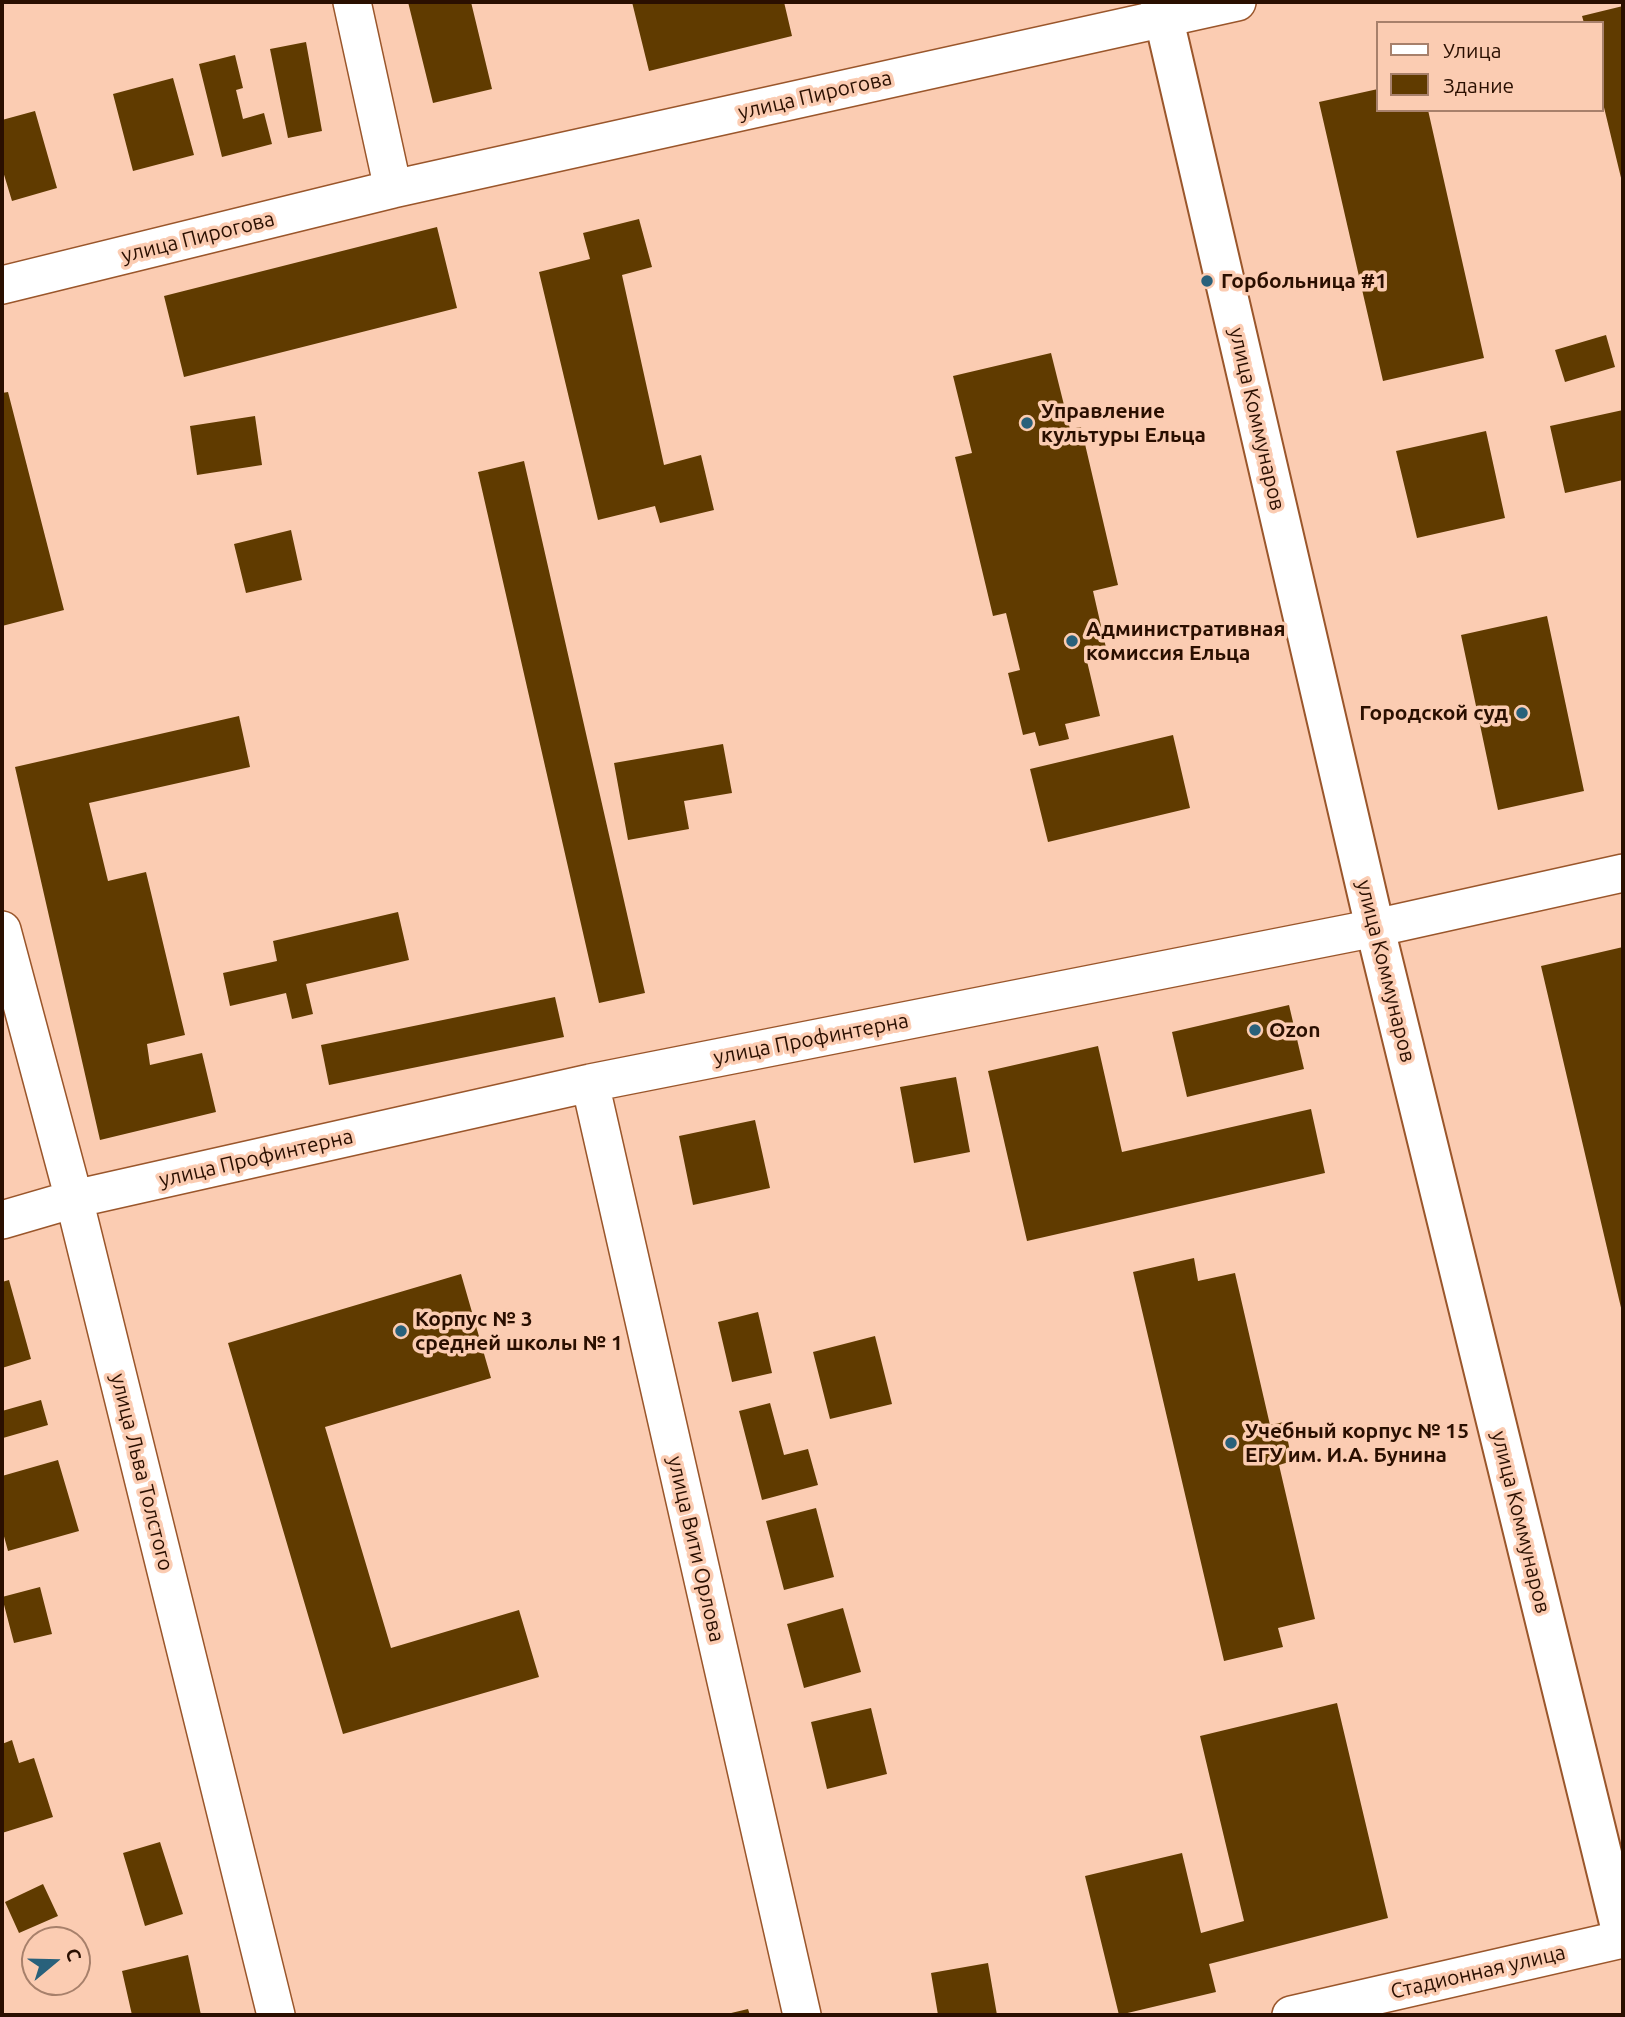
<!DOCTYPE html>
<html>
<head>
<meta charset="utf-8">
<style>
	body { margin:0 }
	#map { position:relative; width:1625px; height:2017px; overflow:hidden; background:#fbccb2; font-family:Ubuntu,sans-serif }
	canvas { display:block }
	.frame { position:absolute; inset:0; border:4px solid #2a0f00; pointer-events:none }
	.legend { position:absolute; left:1376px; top:21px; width:228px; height:91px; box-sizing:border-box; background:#fbccb2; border:2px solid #a7806b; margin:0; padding:9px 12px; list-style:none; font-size:21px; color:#2a0f00 }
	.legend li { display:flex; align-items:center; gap:14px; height:35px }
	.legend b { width:35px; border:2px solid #a7806b }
	.north { position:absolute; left:21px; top:1926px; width:70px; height:70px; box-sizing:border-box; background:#fbccb2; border:2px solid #a7806b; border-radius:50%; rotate:71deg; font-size:19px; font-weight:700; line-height:28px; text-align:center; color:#2a0f00 }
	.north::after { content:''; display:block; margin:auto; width:24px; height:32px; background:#29617b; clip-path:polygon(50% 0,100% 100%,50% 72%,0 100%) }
</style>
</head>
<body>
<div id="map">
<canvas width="1625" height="2017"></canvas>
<div class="frame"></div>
<ul class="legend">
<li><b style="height:9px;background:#fff"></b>Улица</li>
<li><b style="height:19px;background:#603b00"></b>Здание</li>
</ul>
<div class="north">С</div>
</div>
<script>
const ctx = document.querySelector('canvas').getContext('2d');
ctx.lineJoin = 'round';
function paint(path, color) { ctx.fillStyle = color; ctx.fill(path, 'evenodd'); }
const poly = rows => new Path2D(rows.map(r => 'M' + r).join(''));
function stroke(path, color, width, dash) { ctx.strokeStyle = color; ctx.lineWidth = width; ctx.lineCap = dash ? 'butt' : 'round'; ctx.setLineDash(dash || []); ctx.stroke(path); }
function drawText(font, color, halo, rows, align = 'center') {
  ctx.font = font + ' Ubuntu,sans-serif'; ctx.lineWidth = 7; ctx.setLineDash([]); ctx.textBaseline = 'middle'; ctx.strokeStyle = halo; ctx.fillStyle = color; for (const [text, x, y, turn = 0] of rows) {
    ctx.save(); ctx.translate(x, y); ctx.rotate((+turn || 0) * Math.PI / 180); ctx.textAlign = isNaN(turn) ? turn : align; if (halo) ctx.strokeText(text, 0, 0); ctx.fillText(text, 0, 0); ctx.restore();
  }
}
const building = poly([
	[408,2,471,2,492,89,433,103],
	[632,2,784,2,792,36,649,71],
	[1623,6,1623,181,1622,182,1602,99,1602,23,1584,23,1582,16],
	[306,42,322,131,288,138,270,49],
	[235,55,243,88,236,90,243,119,264,113,272,144,222,157,199,64],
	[173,78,194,155,133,171,113,94],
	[1378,89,1378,110,1428,110,1484,358,1383,381,1319,102],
	[35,111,57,188,12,201,2,168,2,120],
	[639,219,652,267,622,275,664,465,701,455,714,510,660,523,655,506,598,520,539,272,590,259,583,233],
	[437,227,457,308,184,377,164,296],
	[1606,335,1615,367,1565,382,1555,350],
	[1051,353,1070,429,1081,427,1118,585,1093,591,1107,652,1086,657,1100,716,1065,724,1069,739,1039,746,1035,732,1023,735,1008,673,1020,670,1006,613,993,616,955,457,972,453,953,376],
	[8,392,64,610,2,626,2,393],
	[1623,410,1623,480,1565,493,1550,426],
	[255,416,262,465,197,475,190,426],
	[1486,431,1505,518,1417,538,1396,451],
	[524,461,645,993,599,1003,478,472],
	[291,530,302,580,246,593,234,544],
	[1547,616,1584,791,1498,810,1461,635],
	[239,716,250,767,89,803,108,881,146,872,185,1035,147,1044,150,1065,202,1053,216,1112,100,1140,15,767],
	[1173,735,1190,808,1048,842,1030,769],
	[723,744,732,793,684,801,689,829,628,840,614,763],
	[398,912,409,960,306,984,313,1014,292,1019,286,993,230,1006,223,973,277,961,273,941],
	[1623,947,1623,1311,1622,1312,1541,966],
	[555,997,564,1037,329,1085,321,1045],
	[1289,1005,1304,1069,1187,1097,1172,1032],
	[1098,1046,1122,1152,1311,1109,1325,1173,1027,1241,988,1071],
	[956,1077,970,1152,914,1163,900,1087],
	[755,1120,770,1188,693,1205,679,1136],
	[1194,1258,1198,1281,1235,1273,1270,1425,1284,1422,1292,1461,1279,1465,1315,1619,1278,1628,1283,1647,1224,1661,1133,1272],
	[461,1274,491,1378,325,1427,391,1648,519,1610,539,1677,343,1734,228,1343],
	[9,1280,31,1359,2,1368,2,1282],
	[758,1312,772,1373,732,1382,718,1322],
	[875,1336,892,1404,830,1419,813,1352],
	[41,1400,48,1425,3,1438,2,1411],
	[770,1403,784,1455,808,1449,818,1485,762,1500,739,1411],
	[58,1460,79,1531,8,1551,2,1529,2,1476],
	[816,1508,834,1577,784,1590,766,1521],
	[40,1587,52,1634,14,1643,2,1597],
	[843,1608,861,1672,804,1688,787,1624],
	[1337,1703,1388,1918,1209,1964,1216,1992,1119,2015,1085,1876,1182,1853,1201,1933,1244,1921,1200,1736],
	[871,1708,887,1774,827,1789,811,1722],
	[12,1740,19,1763,34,1758,53,1817,2,1833,2,1744],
	[160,1842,183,1914,145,1926,123,1853],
	[43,1884,58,1916,19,1933,5,1902],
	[188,1955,201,2015,132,2015,122,1971],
	[988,1963,997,2015,938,2015,931,1973],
	[748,2009,750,2015,727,2015,727,2014]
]);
const minor = poly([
	[352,2,393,189],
	[2,285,393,189,1237,2],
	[2,930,74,1199,276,2015],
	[590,1083,802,2015],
	[2,1220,74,1199,590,1083,1375,928,1623,873],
	[1291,2015,1623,1939]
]);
const secondary = poly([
	[1160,2,1375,928,1623,1939]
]);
const markers = [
	[1207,281,7,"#29617b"],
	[1027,423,7,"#29617b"],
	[1072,641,7,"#29617b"],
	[1522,713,7,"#29617b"],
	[1255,1030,7,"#29617b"],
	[401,1331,7,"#29617b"],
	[1231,1443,7,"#29617b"]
];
const streetNames = [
	["улица Пирогова",815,95,-13],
	["улица Пирогова",198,237,-14],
	["улица Коммунаров",1257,419,77],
	["улица Коммунаров",1386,971,76],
	["улица Профинтерна",811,1039,-11],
	["улица Профинтерна",256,1158,-13],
	["улица Льва Толстого",142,1472,76],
	["улица Коммунаров",1521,1522,76],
	["улица Вити Орлова",696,1549,77],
	["Стадионная улица",1478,1972,-13]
];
const poiNames = [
	["Горбольница #1",1221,281],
	["Управление",1041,411],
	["культуры Ельца",1041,435],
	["Административная",1086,629],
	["комиссия Ельца",1086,653],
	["Городской суд",1508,713,"right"],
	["Ozon",1269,1030],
	["Корпус № 3",415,1319],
	["средней школы № 1",415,1343],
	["Учебный корпус № 15",1245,1431],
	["ЕГУ им. И.А. Бунина",1245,1455]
];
paint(building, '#603b00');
stroke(minor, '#9a562b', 40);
stroke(secondary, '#9a562b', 42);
stroke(minor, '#fff', 37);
stroke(secondary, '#fff', 38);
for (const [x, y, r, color] of markers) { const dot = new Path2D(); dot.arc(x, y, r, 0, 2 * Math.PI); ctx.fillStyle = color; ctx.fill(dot); stroke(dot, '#fbccb2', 2.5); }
drawText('21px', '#2a0f00', '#fbccb2', streetNames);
drawText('bold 21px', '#2a0f00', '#fbccb2', poiNames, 'left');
</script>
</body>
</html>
